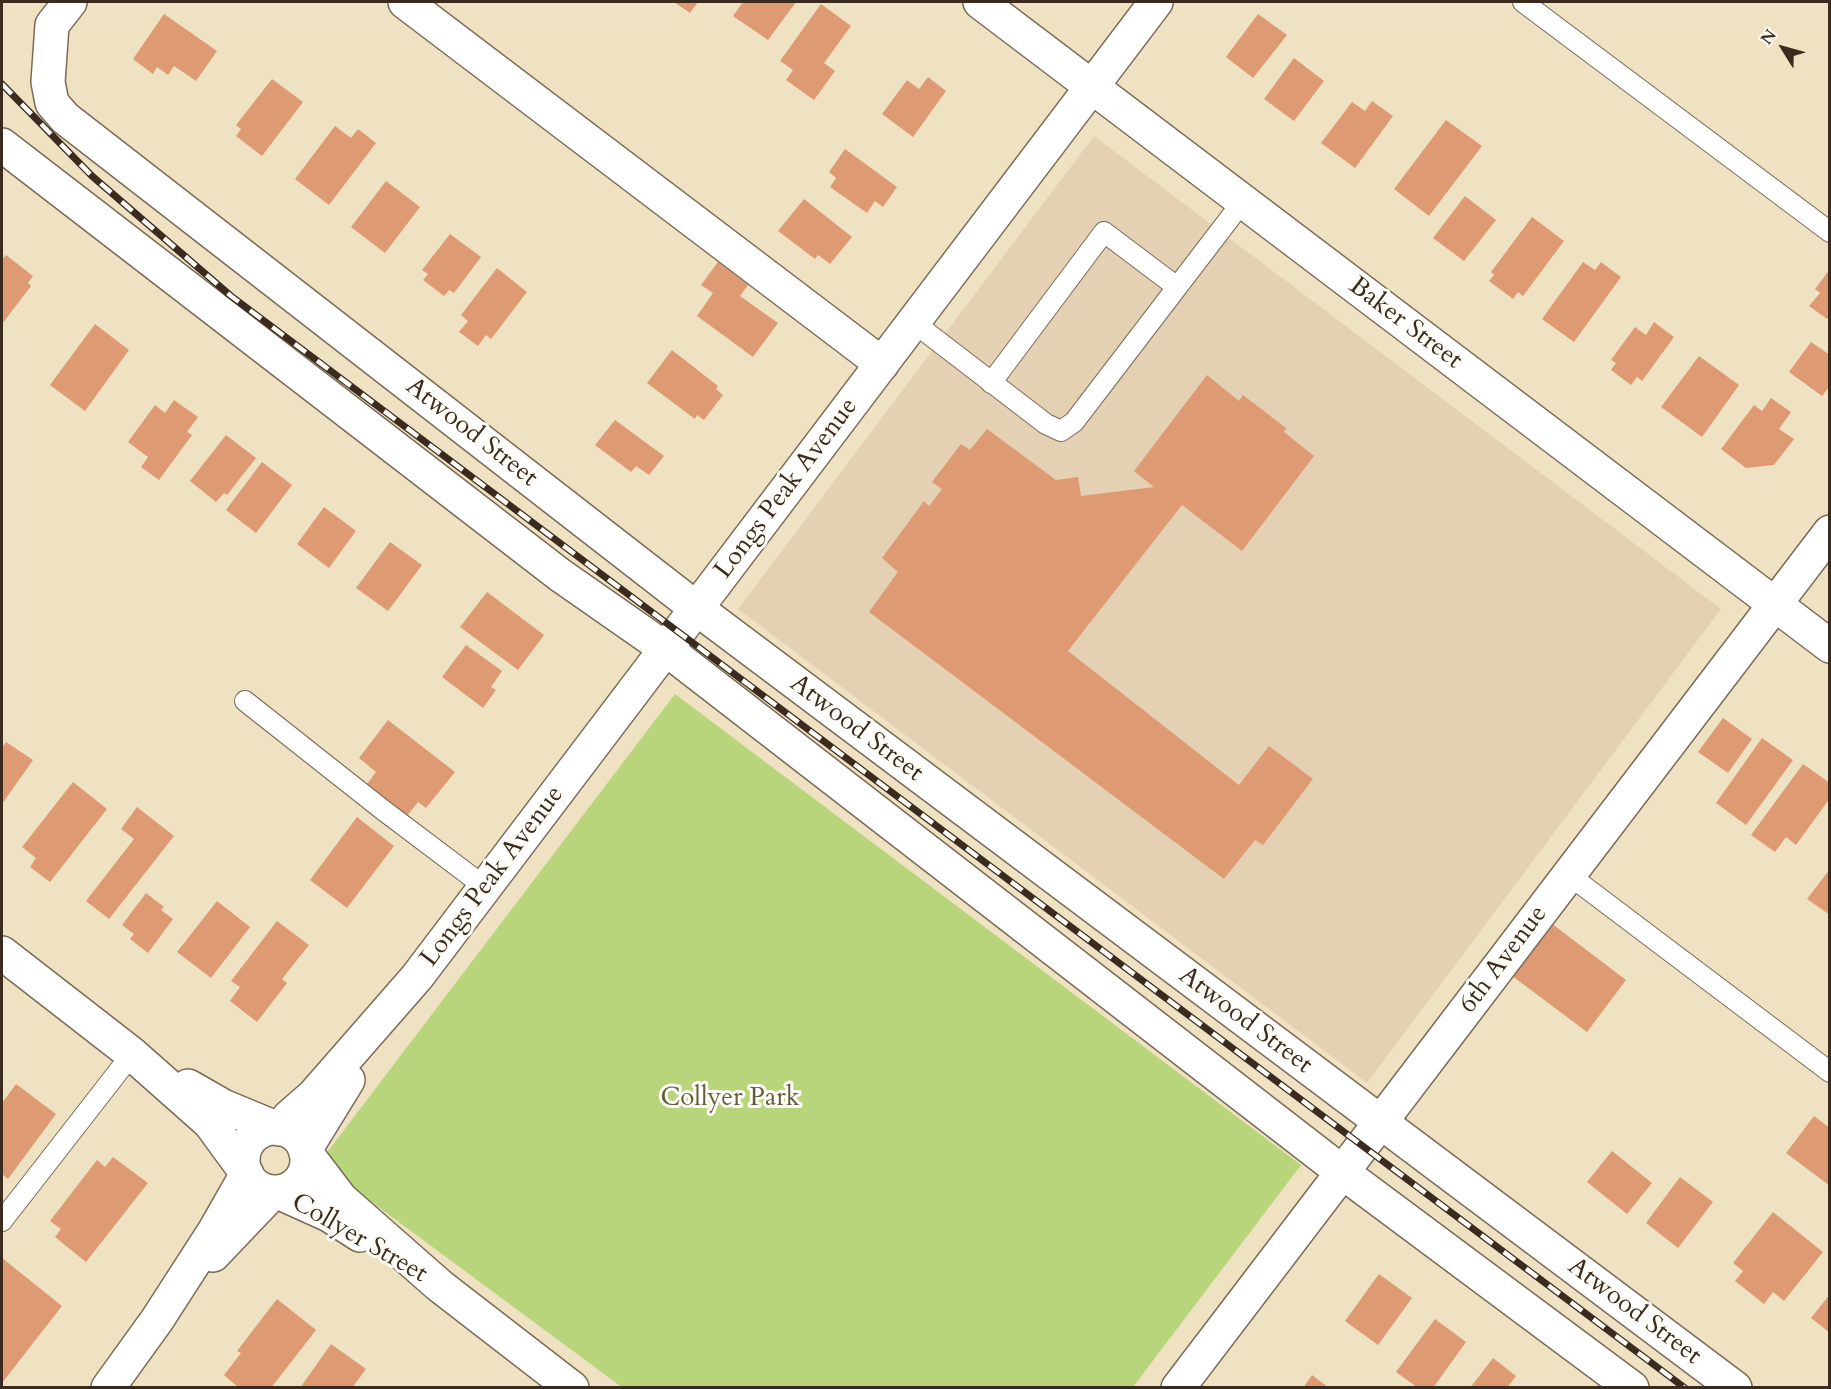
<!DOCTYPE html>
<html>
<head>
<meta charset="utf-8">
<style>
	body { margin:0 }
	#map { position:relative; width:1831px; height:1389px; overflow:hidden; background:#eee2c2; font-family:Cardo,serif }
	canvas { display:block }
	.frame { position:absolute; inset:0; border:3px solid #3b2a1e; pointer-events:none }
	.north { position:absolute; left:1753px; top:18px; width:60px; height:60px; -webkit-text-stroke:4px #fdfcf7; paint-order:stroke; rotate:307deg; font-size:16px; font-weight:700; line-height:24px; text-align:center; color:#3b2a1e }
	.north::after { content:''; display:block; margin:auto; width:21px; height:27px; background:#3b2a1e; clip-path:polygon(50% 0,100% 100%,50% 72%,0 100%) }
</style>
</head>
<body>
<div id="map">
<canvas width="1831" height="1389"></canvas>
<div class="frame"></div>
<div class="north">N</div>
</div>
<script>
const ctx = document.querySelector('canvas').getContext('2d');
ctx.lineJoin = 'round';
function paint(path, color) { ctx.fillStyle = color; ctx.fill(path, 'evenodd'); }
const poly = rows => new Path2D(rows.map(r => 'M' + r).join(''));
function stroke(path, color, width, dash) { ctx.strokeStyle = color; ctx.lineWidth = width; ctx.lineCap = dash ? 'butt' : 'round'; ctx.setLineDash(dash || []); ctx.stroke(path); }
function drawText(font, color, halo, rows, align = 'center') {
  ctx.font = font + ' Cardo,serif'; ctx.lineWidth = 6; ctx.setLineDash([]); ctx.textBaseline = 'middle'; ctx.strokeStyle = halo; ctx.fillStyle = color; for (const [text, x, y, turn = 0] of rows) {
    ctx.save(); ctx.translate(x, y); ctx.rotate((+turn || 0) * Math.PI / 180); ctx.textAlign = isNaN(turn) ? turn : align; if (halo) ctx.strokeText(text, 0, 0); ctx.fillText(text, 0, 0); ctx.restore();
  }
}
const built = poly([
	[1094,136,1721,609,1367,1083,738,609]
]);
const green = poly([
	[675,694,1301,1165,1133,1387,623,1388,319,1163]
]);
const building = poly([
	[674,2,698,2,690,13],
	[743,2,796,2,768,40,733,16],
	[821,4,851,26,824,63,835,71,814,100,786,80,793,70,780,61],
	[164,14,217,51,196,81,174,66,168,75,157,67,153,74,133,59],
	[1258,14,1287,35,1253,78,1226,57],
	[1294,58,1324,81,1294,121,1264,99],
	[928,77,946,91,913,137,882,114,907,80,919,89],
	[272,79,303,102,262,156,236,136,241,129,236,125],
	[1372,101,1393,116,1355,168,1321,143,1352,102,1365,111],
	[1446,120,1482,146,1429,216,1394,189],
	[335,126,351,138,358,129,376,143,329,205,295,179],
	[845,149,897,187,883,207,875,201,867,213,830,187,836,178,829,172],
	[386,181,420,207,385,253,351,227],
	[1465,196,1496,220,1464,261,1433,238],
	[804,199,852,237,830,264,818,255,815,259,778,231],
	[1532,217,1564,241,1523,296,1518,292,1513,299,1489,281,1494,275,1491,272],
	[450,234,481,257,454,293,449,290,444,296,423,280,428,274,422,270],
	[6,255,33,276,28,283,31,286,2,324,2,260],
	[718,262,748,285,740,296,778,323,753,357,697,316,713,293,701,285],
	[1583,262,1595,270,1601,262,1621,277,1574,342,1542,319],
	[497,268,527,292,491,339,486,335,478,346,459,332,468,321,461,315],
	[1830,269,1830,316,1827,319,1809,306,1820,293,1815,289],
	[1654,322,1674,337,1642,381,1637,377,1631,385,1611,370,1616,363,1611,360,1635,327,1646,335],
	[95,324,129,350,85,411,50,385],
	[1811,342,1830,355,1830,386,1822,396,1789,372],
	[672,350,718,386,716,389,723,395,704,420,697,415,695,419,647,383],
	[1699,356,1739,385,1702,437,1661,407],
	[1207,375,1239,401,1243,395,1286,428,1284,432,1314,456,1242,551,1182,505,1068,651,1239,785,1269,746,1313,779,1263,845,1255,840,1224,879,869,612,898,572,882,558,924,501,929,506,942,489,932,482,961,444,970,450,987,429,1056,480,1078,477,1081,496,1154,487,1134,471],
	[1771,398,1791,412,1779,429,1794,439,1774,465,1746,468,1721,449,1754,405,1762,411],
	[174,400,198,417,187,432,192,435,159,480,141,467,148,457,128,442,155,405,165,413],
	[615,420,664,456,649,475,636,466,631,472,595,445],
	[226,435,256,458,227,495,224,493,216,502,190,481],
	[262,462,292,485,256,533,226,510],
	[324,507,356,531,329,568,297,544],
	[390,542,422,565,388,611,356,588],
	[487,592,544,635,518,670,460,627],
	[466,645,502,671,491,687,496,690,483,708,442,677],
	[1723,718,1752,739,1728,773,1698,752],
	[388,720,455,772,426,808,418,802,404,820,364,788,376,772,359,758],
	[1762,738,1793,760,1746,825,1716,803],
	[6,742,33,760,2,804,2,748],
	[1803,764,1830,783,1830,798,1796,845,1786,837,1775,852,1751,835],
	[73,782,107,809,50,882,30,867,36,858,22,847],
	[137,807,174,836,109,919,86,901,134,839,121,829],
	[357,817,394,846,347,908,310,880],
	[1830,869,1830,915,1807,899],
	[146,893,164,907,161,910,173,919,148,953,130,939,134,934,122,925],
	[217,901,250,927,211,978,177,952],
	[277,921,309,945,282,979,287,983,257,1022,230,1001,240,987,231,981],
	[1551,923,1626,980,1587,1032,1511,975],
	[16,1084,56,1114,8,1179,2,1174,2,1103],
	[1814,1116,1830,1128,1830,1186,1786,1153],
	[1612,1151,1652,1183,1627,1214,1587,1182],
	[113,1157,148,1183,86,1262,55,1237,61,1229,50,1221,97,1160,105,1167],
	[1680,1177,1713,1202,1678,1248,1646,1223],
	[1773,1212,1823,1252,1784,1301,1773,1292,1764,1304,1735,1281,1743,1271,1733,1263],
	[2,1258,62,1306,2,1383],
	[1379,1274,1412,1298,1378,1345,1345,1321],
	[1830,1294,1830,1333,1811,1318],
	[277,1299,316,1330,271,1388,239,1388,224,1375,241,1353,237,1351],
	[1435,1319,1466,1342,1433,1388,1418,1388,1396,1372],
	[331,1344,366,1369,352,1388,300,1388],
	[1493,1358,1516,1376,1507,1388,1470,1388],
	[1312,1375,1329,1388,1303,1388]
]);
const lane = poly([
	[1523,2,1830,232],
	[913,322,1046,424,1061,431,1074,422,1243,201],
	[991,383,1104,232,1177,287],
	[245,701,383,810,485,887],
	[1569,875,1830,1072],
	[2,1221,132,1054]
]);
const street = poly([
	[70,2,52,25,48,82,52,103,65,118,696,608,1735,1388],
	[405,2,882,364],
	[980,2,1830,646],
	[2,145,560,575,666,649,1342,1172,1632,1388],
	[1178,1388,1830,532]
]);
const secondary = poly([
	[2,953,132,1054,210,1123,245,1171],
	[188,1086,223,1106,276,1128],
	'243 1160a32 32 0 1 1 64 0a32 32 0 1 1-64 0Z',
	[280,1129,289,1117,313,1096,417,977,1156,2],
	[305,1150,348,1080],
	[306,1153,341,1199,440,1286,572,1388],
	[278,1192,329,1215,360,1235],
	[213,1255,273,1192],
	[108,1388,157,1320,215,1230,247,1174]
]);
const rail = poly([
	[2,84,92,176,231,296,1685,1388]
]);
const streetNames = [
	["Baker Street",1405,324,37],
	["Atwood Street",471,433,38],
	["Longs Peak Avenue",787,489,-53],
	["Atwood Street",856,729,37],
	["Longs Peak Avenue",493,877,-53],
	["6th Avenue",1504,960,-53],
	["Atwood Street",1245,1021,37],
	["Collyer Street",359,1239,30],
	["Atwood Street",1634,1312,37]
];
const parkNames = [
	["Collyer Park",730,1099]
];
paint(built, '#e4d1b4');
paint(green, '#b9d57c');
paint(building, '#de9a73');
stroke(lane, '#7a6a57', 22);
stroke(street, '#7a6a57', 36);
stroke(secondary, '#7a6a57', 36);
stroke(lane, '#fff', 20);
stroke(street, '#fff', 33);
stroke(secondary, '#fff', 33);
stroke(rail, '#3b2a1e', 7);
stroke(rail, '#fdfcf7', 4.5, [14]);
drawText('26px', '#3b2a1e', '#fdfcf7', streetNames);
drawText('26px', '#615d3a', '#fdfcf7', parkNames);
</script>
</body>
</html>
